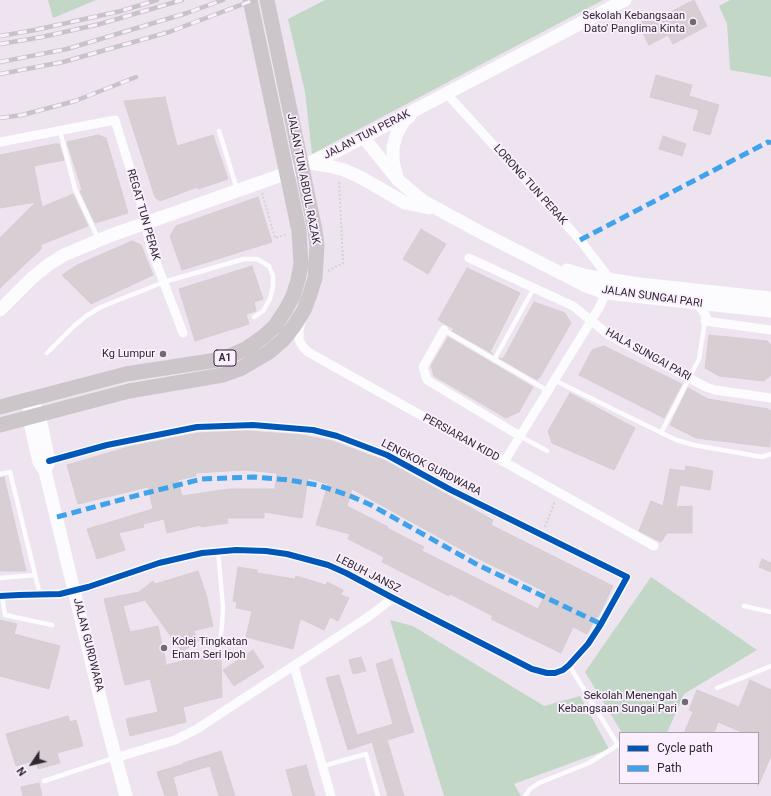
<!DOCTYPE html>
<html>
<head>
<meta charset="utf-8">
<style>
	body { margin:0 }
	#map { position:relative; width:771px; height:796px; overflow:hidden; background:#ede4f0; font-family:Roboto,sans-serif }
	canvas { display:block }
	.legend { position:absolute; left:619px; top:732px; width:140px; height:52px; box-sizing:border-box; background:#fbefff; border:1px solid #a9a0ac; margin:0; padding:5px 7px; list-style:none; font-size:12px; color:#2e2930 }
	.legend li { display:flex; align-items:center; gap:8px; height:20px }
	.legend b { width:20px; border:1px solid #a9a0ac }
	.north { position:absolute; left:12px; top:744px; width:40px; height:40px; -webkit-text-stroke:3px #fbefff; paint-order:stroke; rotate:235deg; font-size:11px; font-weight:700; line-height:16px; text-align:center; color:#2e2930 }
	.north::after { content:''; display:block; margin:auto; width:14px; height:18px; background:#2e2930; clip-path:polygon(50% 0,100% 100%,50% 72%,0 100%) }
</style>
</head>
<body>
<div id="map">
<canvas width="771" height="796"></canvas>
<ul class="legend">
<li><b style="height:5px;background:#0057b8"></b>Cycle path</li>
<li><b style="height:5px;background:#3ea3eb"></b>Path</li>
</ul>
<div class="north">N</div>
</div>
<script>
const ctx = document.querySelector('canvas').getContext('2d');
ctx.lineJoin = 'round';
function paint(path, color) { ctx.fillStyle = color; ctx.fill(path, 'evenodd'); }
const poly = rows => new Path2D(rows.map(r => 'M' + r).join(''));
function stroke(path, color, width, dash) { ctx.strokeStyle = color; ctx.lineWidth = width; ctx.lineCap = dash ? 'butt' : 'round'; ctx.setLineDash(dash || []); ctx.stroke(path); }
function drawText(font, color, halo, rows, align = 'center') {
  ctx.font = font + ' Roboto,sans-serif'; ctx.lineWidth = 3.5; ctx.setLineDash([]); ctx.textBaseline = 'middle'; ctx.strokeStyle = halo; ctx.fillStyle = color; for (const [text, x, y, turn = 0] of rows) {
    ctx.save(); ctx.translate(x, y); ctx.rotate((+turn || 0) * Math.PI / 180); ctx.textAlign = isNaN(turn) ? turn : align; if (halo) ctx.strokeText(text, 0, 0); ctx.fillText(text, 0, 0); ctx.restore();
  }
}
const green = poly([
	[48,0,96,0,53,18],
	[325,0,603,0,312,154,305,92,288,19],
	[730,0,771,0,771,77,730,70,727,24,719,6],
	[651,577,757,650,684,694,667,733,622,733,585,672],
	[390,620,413,626,544,706,580,696,609,749,514,784,521,796,444,796]
]);
const building = poly([
	[694,0,707,26,673,44,668,35,649,45,638,24,651,17,653,21,694,0],
	[656,75,692,85,689,96,719,105,710,135,693,130,699,110,650,97,656,75],
	[165,97,177,146,213,135,228,179,198,189,197,187,160,201,155,197,124,101,165,97],
	[98,135,106,138,128,213,95,223,80,191,82,190,67,142,98,135],
	[663,136,686,144,682,156,659,149,663,136],
	[55,144,59,144,64,160,34,166,42,207,73,194,88,226,40,245,42,248,0,288,0,238,36,202,0,208,0,155,55,144],
	[258,197,272,242,182,270,170,236,176,226,258,197],
	[421,229,446,244,428,274,403,259,421,229],
	[132,241,141,245,153,275,91,304,62,275,77,265,132,241],
	[252,266,263,299,254,302,256,311,246,314,249,324,195,341,179,289,252,266],
	[467,268,520,293,490,352,493,354,452,331,454,329,438,320,467,268],
	[534,302,565,313,571,323,540,377,539,377,537,380,499,358,503,359,534,302],
	[709,335,767,341,771,345,771,375,764,381,719,376,705,368,709,335],
	[448,337,533,387,519,412,506,418,434,376,431,366,448,337],
	[604,346,682,384,664,418,579,375,592,350,604,346],
	[688,388,708,399,768,409,771,411,770,447,696,438,670,425,688,388],
	[570,393,635,428,614,470,552,443,548,431,570,393],
	[248,431,302,435,332,441,386,461,493,520,491,525,613,586,598,617,596,617,587,634,573,627,561,653,491,619,493,616,450,594,449,596,382,562,384,557,348,539,350,534,316,525,328,484,308,478,302,518,264,512,264,518,227,518,228,523,201,527,201,525,167,533,164,519,143,524,144,527,119,533,125,550,97,559,87,529,153,509,148,487,78,504,67,465,128,447,198,433,248,431],
	[243,470,277,473,275,489,229,489,182,496,178,480,196,476,196,473,243,470],
	[352,489,477,558,546,592,538,609,422,551,424,547,387,528,388,527,347,506,352,489],
	[686,466,713,471,710,490,680,485,676,507,692,506,692,533,667,533,661,542,639,531,651,501,663,506,670,469,685,471,686,466],
	[4,477,26,571,0,571,0,478,4,477],
	[762,559,771,563,771,572,759,567,762,559],
	[238,567,257,570,257,573,295,579,296,576,326,585,327,582,343,590,341,595,349,598,338,621,330,617,324,630,301,619,300,620,293,649,246,637,252,611,236,608,237,602,233,601,238,567],
	[198,571,206,594,213,626,193,631,199,640,182,652,145,600,123,606,130,632,158,626,166,663,162,666,210,654,212,658,221,657,222,697,183,707,186,722,130,736,126,719,158,712,150,679,125,685,104,599,139,592,153,581,155,584,198,571],
	[0,620,17,624,14,634,60,646,49,689,0,676,0,620],
	[253,650,264,667,234,686,223,670,253,650],
	[361,657,366,671,353,674,349,660,361,657],
	[392,659,414,732,387,740,404,796,388,796,372,742,348,750,326,678,339,675,357,735,393,724,376,664,392,659],
	[750,680,771,690,771,756,758,786,758,733,744,733,718,722,714,733,684,733,693,712,689,710,697,690,739,707,750,680],
	[68,716,70,722,76,720,83,746,57,753,60,763,38,769,36,760,16,766,6,734,68,716],
	[221,751,235,796,219,796,210,766,173,777,178,796,165,796,157,772,184,764,183,763,221,751],
	[306,765,315,796,293,796,286,770,306,765],
	[39,783,42,796,23,796,21,787,39,783]
]);
const path = poly([
	[262,193,275,238,287,234],
	[328,271,343,263,339,180],
	[545,527,555,501]
]);
const lane = poly([
	[60,131,75,189,98,238],
	[219,131,237,189],
	[444,330,548,391],
	[47,353,73,327,86,316,101,307,164,282,244,259,257,259,269,266,273,276,273,287,270,299,263,311,254,317],
	[494,360,534,288],
	[554,380,676,440,694,445,762,457,771,454],
	[661,433,699,359,705,321],
	[520,436,547,451],
	[0,474,10,472,40,595],
	[218,551,223,607,222,625,219,650],
	[0,578,35,575],
	[2,596,5,615,52,625],
	[744,606,771,612],
	[569,665,618,745,620,746],
	[717,688,771,666],
	[323,766,366,754,378,796],
	[44,781,114,758],
	[525,796,530,789,539,783,589,763,618,745]
]);
const street = poly([
	[447,94,580,240,610,279,606,293,599,308,504,462],
	[0,142,115,120,141,204,151,249,183,333],
	[469,258,573,306,609,335,706,387,715,390,771,398],
	[697,303,706,316,705,321,771,330],
	[301,321,299,330,299,340,303,347,308,352,654,546],
	[444,330,423,367,427,380,520,436],
	[0,596,19,595,60,594,88,587,159,563,202,553,236,550,266,551,287,554,328,565,346,573,393,598,532,669,547,673,555,673,563,670,569,665,588,644,601,624,627,577,451,490,387,455,337,436,313,430,253,425,197,427,107,445,49,461],
	[294,666,331,796],
	[115,758,175,740,197,729,368,617,393,598]
]);
const secondary = poly([
	[364,138,398,180,423,201,480,232,586,286,606,293,771,311],
	[310,163,329,166,344,170,360,177,405,203,429,208],
	[397,177,393,161,393,147,397,133,404,121,410,116],
	[567,270,587,276,640,284,771,298],
	[0,310,32,278,48,265,64,255,109,236,276,177,337,151,625,0],
	[30,399,29,418,39,462,45,471,105,718,126,796],
	[34,406,39,414,49,461,45,471]
]);
const primary = poly([
	[0,407,126,374,217,360,232,355,247,348,263,337,275,326,285,311,293,296,298,280,301,264,299,231,250,0],
	[0,425,129,391,223,375,240,369,269,352,283,340,294,326,304,310,310,294,315,278,317,246,315,230,267,0]
]);
const rail = poly([
	[0,36,35,30,121,11,157,0],
	[0,44,42,37,100,24,182,0],
	[0,62,67,49,187,13,223,0],
	[0,74,63,62,169,32,254,0],
	[0,118,22,115,75,101,136,77]
]);
const quiet = poly([
	[580,240,768,142,771,143],
	[57,517,142,494,202,479,254,477,289,480,317,485,348,495,371,505,478,565,601,624]
]);
const cycleway = poly([
	[0,596,19,595,60,594,88,587,159,563,202,553,236,550,266,551,287,554,328,565,346,573,393,598,532,669,547,673,555,673,563,670,569,665,588,644,601,624,627,577,451,490,387,455,337,436,313,430,253,425,197,427,107,445,49,461]
]);
const markers = [
	[693,22,4,"#716a73"],
	[163,354,4,"#716a73"],
	[164,648,4,"#716a73"],
	[685,702,4,"#716a73"]
];
const shields = [
	[225,358,22]
];
const shieldNames = [
	["A1",225,358]
];
const poiNames = [
	["Sekolah Kebangsaan",685,16],
	["Dato' Panglima Kinta",685,29],
	["Kg Lumpur",155,354],
	["Kolej Tingkatan",172,642,"left"],
	["Enam Seri Ipoh",172,655,"left"],
	["Sekolah Menengah",677,696],
	["Kebangsaan Sungai Pari",677,709]
];
const streetNames = [
	["JALAN TUN PERAK",367,135,-27],
	["JALAN TUN ABDUL RAZAK",303,179,79],
	["LORONG TUN PERAK",530,185,48],
	["REGAT TUN PERAK",143,215,74],
	["JALAN SUNGAI PARI",652,297,8],
	["HALA SUNGAI PARI",648,355,29],
	["PERSIARAN KIDD",461,438,29],
	["LENGKOK GURDWARA",431,468,27],
	["LEBUH JANSZ",368,574,27],
	["JALAN GURDWARA",88,645,76]
];
paint(green, '#c2d7c5');
paint(building, '#d8cfd4');
stroke(building, '#d6cdd2', 1);
stroke(path, '#d5d3d6', 2, [2, 2]);
stroke(lane, '#fcfbfd', 4.5);
stroke(street, '#fcfbfd', 9);
stroke(secondary, '#fcfbfd', 13);
stroke(primary, '#ccc6ca', 15);
stroke(rail, '#c6c4c7', 4.5);
stroke(rail, '#fbefff', 3, [9]);
stroke(quiet, '#3ea3eb', 5, [10, 5]);
stroke(cycleway, '#0057b8', 6);
for (const [x, y, r, color] of markers) { const dot = new Path2D(); dot.arc(x, y, r, 0, 2 * Math.PI); ctx.fillStyle = color; ctx.fill(dot); stroke(dot, '#fbefff', 1.5); }
for (const [x, y, w] of shields) { const box = new Path2D(); box.roundRect(x - w / 2, y - 8, w, 16, 3); ctx.fillStyle = '#fbefff'; ctx.fill(box); stroke(box, '#2e2930', 1); }
drawText('bold 10px', '#2e2930', null, shieldNames);
drawText('11px', '#2e2930', '#fbefff', poiNames, 'right');
drawText('11px', '#2e2930', '#fbefff', streetNames);
</script>
</body>
</html>
